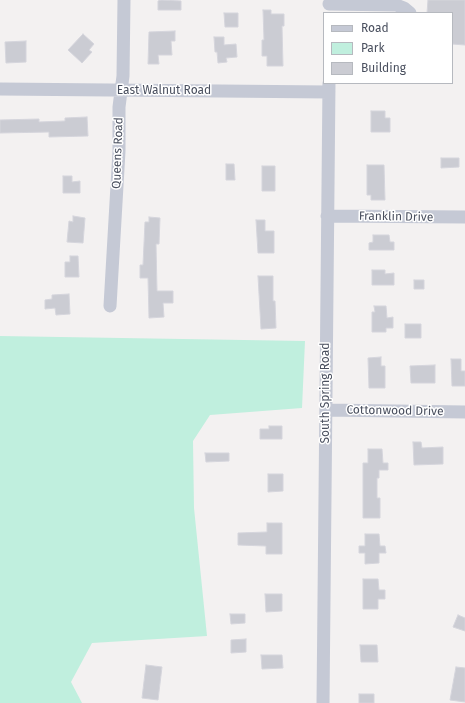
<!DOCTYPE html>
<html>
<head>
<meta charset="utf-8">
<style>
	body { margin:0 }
	#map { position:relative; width:465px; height:703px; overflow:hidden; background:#f3f1f1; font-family:"Fira Sans",sans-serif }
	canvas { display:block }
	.legend { position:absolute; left:323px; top:12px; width:130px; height:72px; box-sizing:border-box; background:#fff; border:1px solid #b6b9bf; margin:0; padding:5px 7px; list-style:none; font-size:12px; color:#494f5e }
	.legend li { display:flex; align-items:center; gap:8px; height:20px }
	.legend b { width:20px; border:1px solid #b6b9bf }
</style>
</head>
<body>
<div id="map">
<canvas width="465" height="703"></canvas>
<ul class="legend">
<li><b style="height:5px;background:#c5c9d5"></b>Road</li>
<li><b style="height:11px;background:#c0efde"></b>Park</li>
<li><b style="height:11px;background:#cbccd3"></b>Building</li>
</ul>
</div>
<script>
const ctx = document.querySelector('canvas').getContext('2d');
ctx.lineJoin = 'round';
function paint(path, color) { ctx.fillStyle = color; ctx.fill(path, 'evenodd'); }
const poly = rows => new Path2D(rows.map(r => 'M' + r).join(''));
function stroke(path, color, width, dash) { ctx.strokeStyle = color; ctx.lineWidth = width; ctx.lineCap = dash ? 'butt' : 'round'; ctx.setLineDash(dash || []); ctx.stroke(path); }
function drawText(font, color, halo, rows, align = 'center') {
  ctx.font = font + ' "Fira Sans",sans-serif'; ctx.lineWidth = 3; ctx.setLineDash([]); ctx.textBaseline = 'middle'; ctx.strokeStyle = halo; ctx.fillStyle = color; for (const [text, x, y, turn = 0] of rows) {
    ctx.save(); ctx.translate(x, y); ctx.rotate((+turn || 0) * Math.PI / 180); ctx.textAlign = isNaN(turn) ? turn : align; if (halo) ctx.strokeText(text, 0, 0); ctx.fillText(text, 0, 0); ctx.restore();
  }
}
const green = poly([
	[0,336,305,341,302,408,210,415,193,441,194,508,207,636,92,643,71,682,82,703,0,703]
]);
const building = poly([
	[161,0,181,1,181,10,158,10,158,1,161,0],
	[428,0,465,0,465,45,452,44,452,13,427,13,428,0],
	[263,10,271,10,271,14,284,14,284,26,282,26,283,66,267,66,267,56,262,56,262,40,264,40,263,10],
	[224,13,238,13,238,27,225,27,224,13],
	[175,31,175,41,171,41,172,55,158,55,159,64,148,64,149,32,175,31],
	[83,34,94,44,89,50,92,52,82,63,68,50,83,34],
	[214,37,224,37,224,45,236,44,237,57,226,58,227,62,218,63,217,52,215,52,214,37],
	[26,41,26,62,6,63,5,42,26,41],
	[371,111,385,111,385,118,390,118,390,132,371,132,371,111],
	[87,117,88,136,49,137,49,132,0,133,0,120,39,119,39,122,65,121,65,118,87,117],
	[441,158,459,158,459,167,441,168,441,158],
	[226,164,234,164,235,180,226,180,226,164],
	[367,165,384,165,385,200,371,200,371,195,367,195,367,165],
	[262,166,275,166,275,191,262,191,262,166],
	[63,176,72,176,72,182,80,181,80,193,63,193,63,176],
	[73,216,85,218,83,243,67,242,69,221,73,222,73,216],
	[149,217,160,218,159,244,156,244,157,291,173,291,173,303,163,303,164,317,149,318,148,278,140,278,140,265,143,265,145,222,149,222,149,217],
	[256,220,265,220,265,231,274,231,274,253,258,253,256,220],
	[373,235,389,235,390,242,394,242,394,250,369,250,369,243,373,242,373,235],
	[70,256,78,256,79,277,65,277,65,262,70,262,70,256],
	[372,270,385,270,385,274,394,273,394,285,372,285,372,270],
	[258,276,273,276,273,301,275,301,276,328,261,329,258,276],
	[414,280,424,280,424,289,414,289,414,280],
	[69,294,70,314,56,315,55,308,45,309,45,300,52,299,52,295,69,294],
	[374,306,386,306,387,318,393,317,393,328,386,328,386,332,372,332,372,312,375,312,374,306],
	[405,324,421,324,421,338,405,338,405,324],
	[381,357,381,366,385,366,385,388,369,388,368,358,381,357],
	[451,359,461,359,461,371,465,371,465,386,452,386,451,359],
	[435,365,435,383,411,383,410,366,435,365],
	[269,426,282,426,282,439,260,439,260,429,269,429,269,426],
	[413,442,421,442,422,448,443,447,443,464,414,465,413,442],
	[368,449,382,449,383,463,388,463,388,470,379,470,379,478,377,478,377,498,380,498,380,518,363,518,363,463,368,463,368,449],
	[205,453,229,453,229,461,206,462,205,453],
	[268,474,283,474,283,491,268,492,268,474],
	[267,523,282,523,282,554,266,554,266,546,238,545,238,533,267,532,267,523],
	[365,534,379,534,380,546,385,546,386,553,379,553,379,563,365,564,365,553,359,553,359,546,365,546,365,534],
	[363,579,378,579,379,590,385,590,385,599,378,599,378,609,363,609,363,579],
	[265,594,282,594,282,611,266,612,265,594],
	[230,614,245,614,245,623,231,624,230,614],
	[458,615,465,618,465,631,453,627,458,615],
	[246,639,246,652,231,653,231,640,246,639],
	[360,645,377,645,378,662,361,662,360,645],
	[261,655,282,655,283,668,262,669,261,655],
	[146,665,162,667,158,700,142,698,146,665],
	[456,667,465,668,465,702,450,700,456,667],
	[359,694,374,694,374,703,359,703,359,694]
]);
const minor = poly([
	[329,4,396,5,404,8,410,13],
	[0,89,329,92],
	[327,216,465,217],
	[110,306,119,151,119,107,123,76,124,0],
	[326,410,465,412],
	[323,703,329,83]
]);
const streetNames = [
	["East Walnut Road",164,91],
	["Queens Road",118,153,-88],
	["Franklin Drive",396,217,1],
	["South Spring Road",326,393,-90],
	["Cottonwood Drive",395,411,1]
];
paint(green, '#c0efde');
paint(building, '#cbccd3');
stroke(building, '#d5d5dc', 1);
stroke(minor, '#c5c9d5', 13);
drawText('12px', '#494f5e', '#fff', streetNames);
</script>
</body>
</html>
